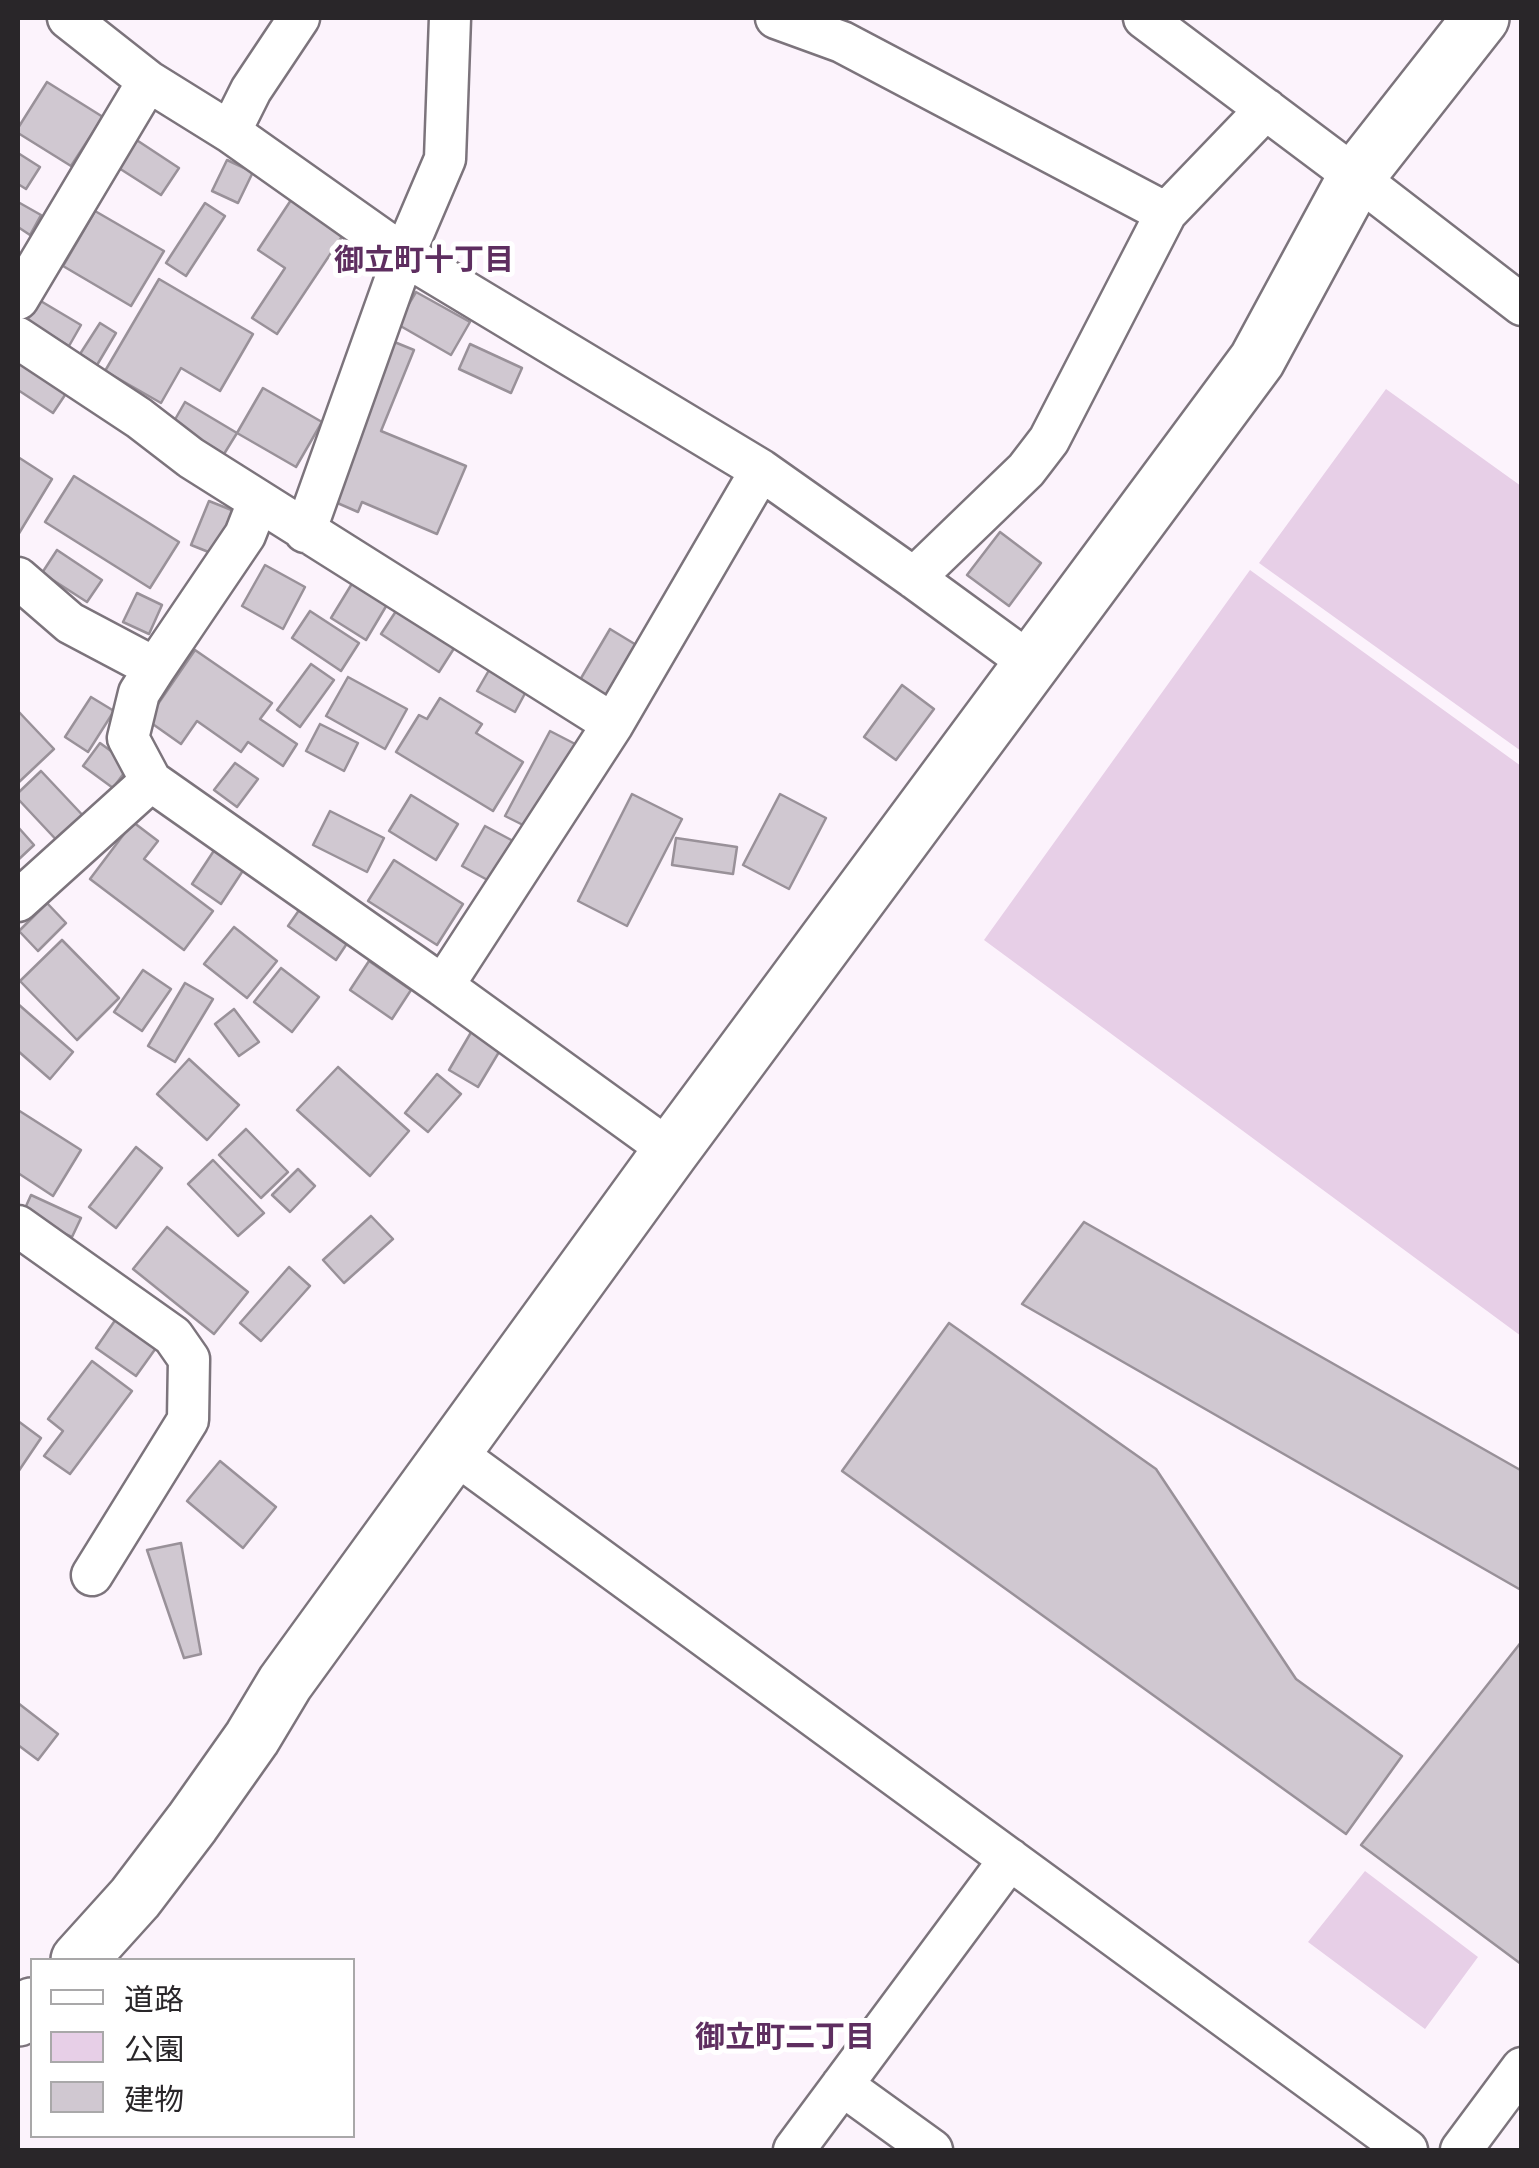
<!DOCTYPE html>
<html>
<head>
<meta charset="utf-8">
<style>
	body { margin:0 }
	#map { position:relative; width:1539px; height:2168px; overflow:hidden; background:#fcf3fc; font-family:"Open Sans","Noto Sans JP",sans-serif }
	canvas { display:block }
	.frame { position:absolute; inset:0; border:20px solid #292629; pointer-events:none }
	.legend { position:absolute; left:30px; top:1958px; width:325px; height:180px; box-sizing:border-box; background:#fff; border:2px solid #a9a8a9; margin:0; padding:12px 18px; list-style:none; font-size:30px; color:#292629 }
	.legend li { display:flex; align-items:center; gap:20px; height:50px }
	.legend b { width:50px; border:2px solid #a9a8a9 }
</style>
</head>
<body>
<div id="map">
<canvas width="1539" height="2168"></canvas>
<div class="frame"></div>
<ul class="legend">
<li><b style="height:12px;background:#fff"></b>道路</li>
<li><b style="height:28px;background:#e7cfe7"></b>公園</li>
<li><b style="height:28px;background:#d0c8d1"></b>建物</li>
</ul>
</div>
<script>
const ctx = document.querySelector('canvas').getContext('2d');
ctx.lineJoin = 'round';
function paint(path, color) { ctx.fillStyle = color; ctx.fill(path, 'evenodd'); }
const poly = rows => new Path2D(rows.map(r => 'M' + r).join(''));
function stroke(path, color, width, dash) { ctx.strokeStyle = color; ctx.lineWidth = width; ctx.lineCap = dash ? 'butt' : 'round'; ctx.setLineDash(dash || []); ctx.stroke(path); }
function drawText(font, color, halo, rows, align = 'center') {
  ctx.font = font + ' "Open Sans","Noto Sans JP",sans-serif'; ctx.lineWidth = 10; ctx.setLineDash([]); ctx.textBaseline = 'middle'; ctx.strokeStyle = halo; ctx.fillStyle = color; for (const [text, x, y, turn = 0] of rows) {
    ctx.save(); ctx.translate(x, y); ctx.rotate((+turn || 0) * Math.PI / 180); ctx.textAlign = isNaN(turn) ? turn : align; if (halo) ctx.strokeText(text, 0, 0); ctx.fillText(text, 0, 0); ctx.restore();
  }
}
const green = poly([
	[1386,389,1521,486,1521,751,1259,563],
	[1250,570,1521,766,1521,1336,984,940],
	[1365,1871,1478,1957,1425,2029,1308,1942]
]);
const building = poly([
	[47,82,103,117,71,166,18,133,18,128,47,82],
	[129,135,179,168,161,195,111,163,129,135],
	[18,153,40,167,26,189,18,184,18,153],
	[227,160,253,172,238,203,212,191,227,160],
	[293,197,345,232,277,334,252,318,285,268,258,250,293,197],
	[18,202,41,215,30,235,18,227,18,202],
	[205,203,225,216,186,276,166,263,205,203],
	[95,211,164,251,131,306,63,266,95,211],
	[159,279,253,334,220,391,181,368,161,403,105,371,159,279],
	[416,292,470,322,451,355,397,324,416,292],
	[39,300,81,325,69,346,27,321,39,300],
	[100,323,116,333,97,365,80,354,100,323],
	[392,341,414,350,381,431,466,466,437,534,362,502,358,512,326,498,392,341],
	[470,344,522,368,511,393,459,369,470,344],
	[18,351,71,386,53,413,18,390,18,351],
	[263,388,322,422,296,467,237,433,263,388],
	[185,402,237,433,224,454,173,423,185,402],
	[18,457,52,479,18,535,18,457],
	[74,476,179,542,150,588,45,522,74,476],
	[209,501,239,513,221,557,191,545,209,501],
	[1000,532,1041,563,1009,606,967,575,1000,532],
	[57,550,102,580,87,602,42,573,57,550],
	[265,565,305,587,283,629,242,606,265,565],
	[356,577,391,598,366,640,331,618,356,577],
	[137,593,162,605,149,634,123,622,137,593],
	[402,602,460,639,439,672,381,634,402,602],
	[310,611,359,643,341,671,292,638,310,611],
	[610,629,638,646,605,701,577,685,610,629],
	[195,650,272,703,260,719,297,744,283,766,248,742,241,752,197,721,181,744,147,720,195,650],
	[311,664,334,680,300,727,277,710,311,664],
	[492,665,529,686,515,712,477,691,492,665],
	[348,677,407,709,385,749,326,716,348,677],
	[902,685,934,709,896,760,864,737,902,685],
	[91,697,114,711,88,752,65,737,91,697],
	[440,698,482,724,476,733,523,762,493,811,396,752,419,715,427,719,440,698],
	[18,711,54,749,18,783,18,711],
	[320,724,358,743,344,771,306,751,320,724],
	[550,731,581,747,537,832,505,816,550,731],
	[100,743,130,765,113,788,83,766,100,743],
	[235,763,258,779,237,807,214,790,235,763],
	[41,771,89,822,63,847,18,799,18,793,41,771],
	[632,794,682,819,627,926,578,901,632,794],
	[780,794,826,818,789,889,743,865,780,794],
	[411,795,458,824,436,860,389,831,411,795],
	[330,811,384,838,367,872,313,845,330,811],
	[133,822,158,841,144,859,213,911,184,950,90,879,133,822],
	[485,826,515,842,493,883,462,866,485,826],
	[18,827,34,845,18,860,18,827],
	[676,838,737,847,733,874,672,865,676,838],
	[217,846,246,866,221,904,192,884,217,846],
	[394,860,463,904,437,945,368,901,394,860],
	[47,903,66,923,38,951,19,931,47,903],
	[302,906,350,939,336,960,288,926,302,906],
	[234,927,277,961,247,998,204,964,234,927],
	[62,940,119,998,77,1040,20,981,62,940],
	[369,961,411,990,392,1019,350,990,369,961],
	[281,968,319,997,292,1032,254,1002,281,968],
	[143,970,171,989,142,1031,114,1012,143,970],
	[185,983,213,999,175,1062,148,1046,185,983],
	[18,1004,73,1052,50,1079,18,1051,18,1004],
	[234,1009,259,1042,239,1056,215,1024,234,1009],
	[473,1029,502,1047,478,1087,449,1070,473,1029],
	[189,1059,239,1105,207,1140,157,1094,189,1059],
	[338,1067,409,1131,370,1176,297,1110,338,1067],
	[437,1074,461,1094,428,1132,405,1113,437,1074],
	[18,1110,81,1150,53,1196,18,1173,18,1110],
	[246,1129,288,1172,261,1198,219,1155,246,1129],
	[136,1147,162,1168,116,1228,89,1207,136,1147],
	[213,1160,264,1213,238,1236,188,1184,213,1160],
	[298,1169,315,1186,290,1212,272,1195,298,1169],
	[31,1195,81,1218,72,1237,22,1215,31,1195],
	[371,1216,393,1239,344,1283,323,1260,371,1216],
	[1084,1222,1522,1471,1521,1590,1022,1304,1084,1222],
	[167,1227,248,1292,214,1334,133,1269,167,1227],
	[289,1267,310,1286,261,1341,240,1323,289,1267],
	[116,1319,156,1348,136,1376,96,1348,116,1319],
	[949,1323,1156,1469,1296,1679,1402,1756,1346,1834,842,1471,949,1323],
	[92,1361,132,1391,70,1474,44,1456,63,1431,48,1419,92,1361],
	[18,1421,41,1438,18,1472,18,1421],
	[220,1461,276,1507,243,1548,187,1501,220,1461],
	[181,1543,201,1654,184,1658,147,1550,181,1543],
	[1522,1641,1522,1964,1521,1964,1361,1845,1522,1641],
	[18,1703,58,1734,38,1760,18,1745,18,1703]
]);
const street = poly([
	[68,18,148,81,230,132,404,255,761,470,914,578,1033,665],
	[776,18,842,42,1166,213],
	[1144,18,1356,177,1522,305],
	[230,132,251,90,299,18],
	[18,299,148,81],
	[18,338,139,418,191,458,613,724],
	[305,532,404,255,445,159,450,18],
	[18,578,70,623,155,668,139,693,128,738,151,781,443,986,613,724,761,470],
	[914,578,1026,470,1049,440,1166,213,1266,109],
	[155,668,245,535,258,502],
	[18,901,151,781],
	[443,986,671,1151],
	[18,1226,173,1336,189,1359,188,1420,92,1575],
	[453,1452,1407,2150],
	[842,2085,932,2150],
	[794,2150,1010,1859],
	[1461,2150,1522,2068]
]);
const secondary = poly([
	[79,1960,135,1898,192,1823,252,1738,285,1683,671,1151,1257,360,1356,177,1481,18],
	[18,2018,32,2006]
]);
const neighbourhoodNames = [
	["御立町十丁目",424,261],
	["御立町二丁目",785,2038]
];
paint(green, '#e7cfe7');
paint(building, '#d0c8d1');
stroke(building, '#999199', 2.5);
stroke(street, '#7c747c', 45);
stroke(secondary, '#7c747c', 60);
stroke(street, '#fff', 40);
stroke(secondary, '#fff', 55);
drawText('bold 30px', '#5e2e60', '#fff', neighbourhoodNames);
</script>
</body>
</html>
